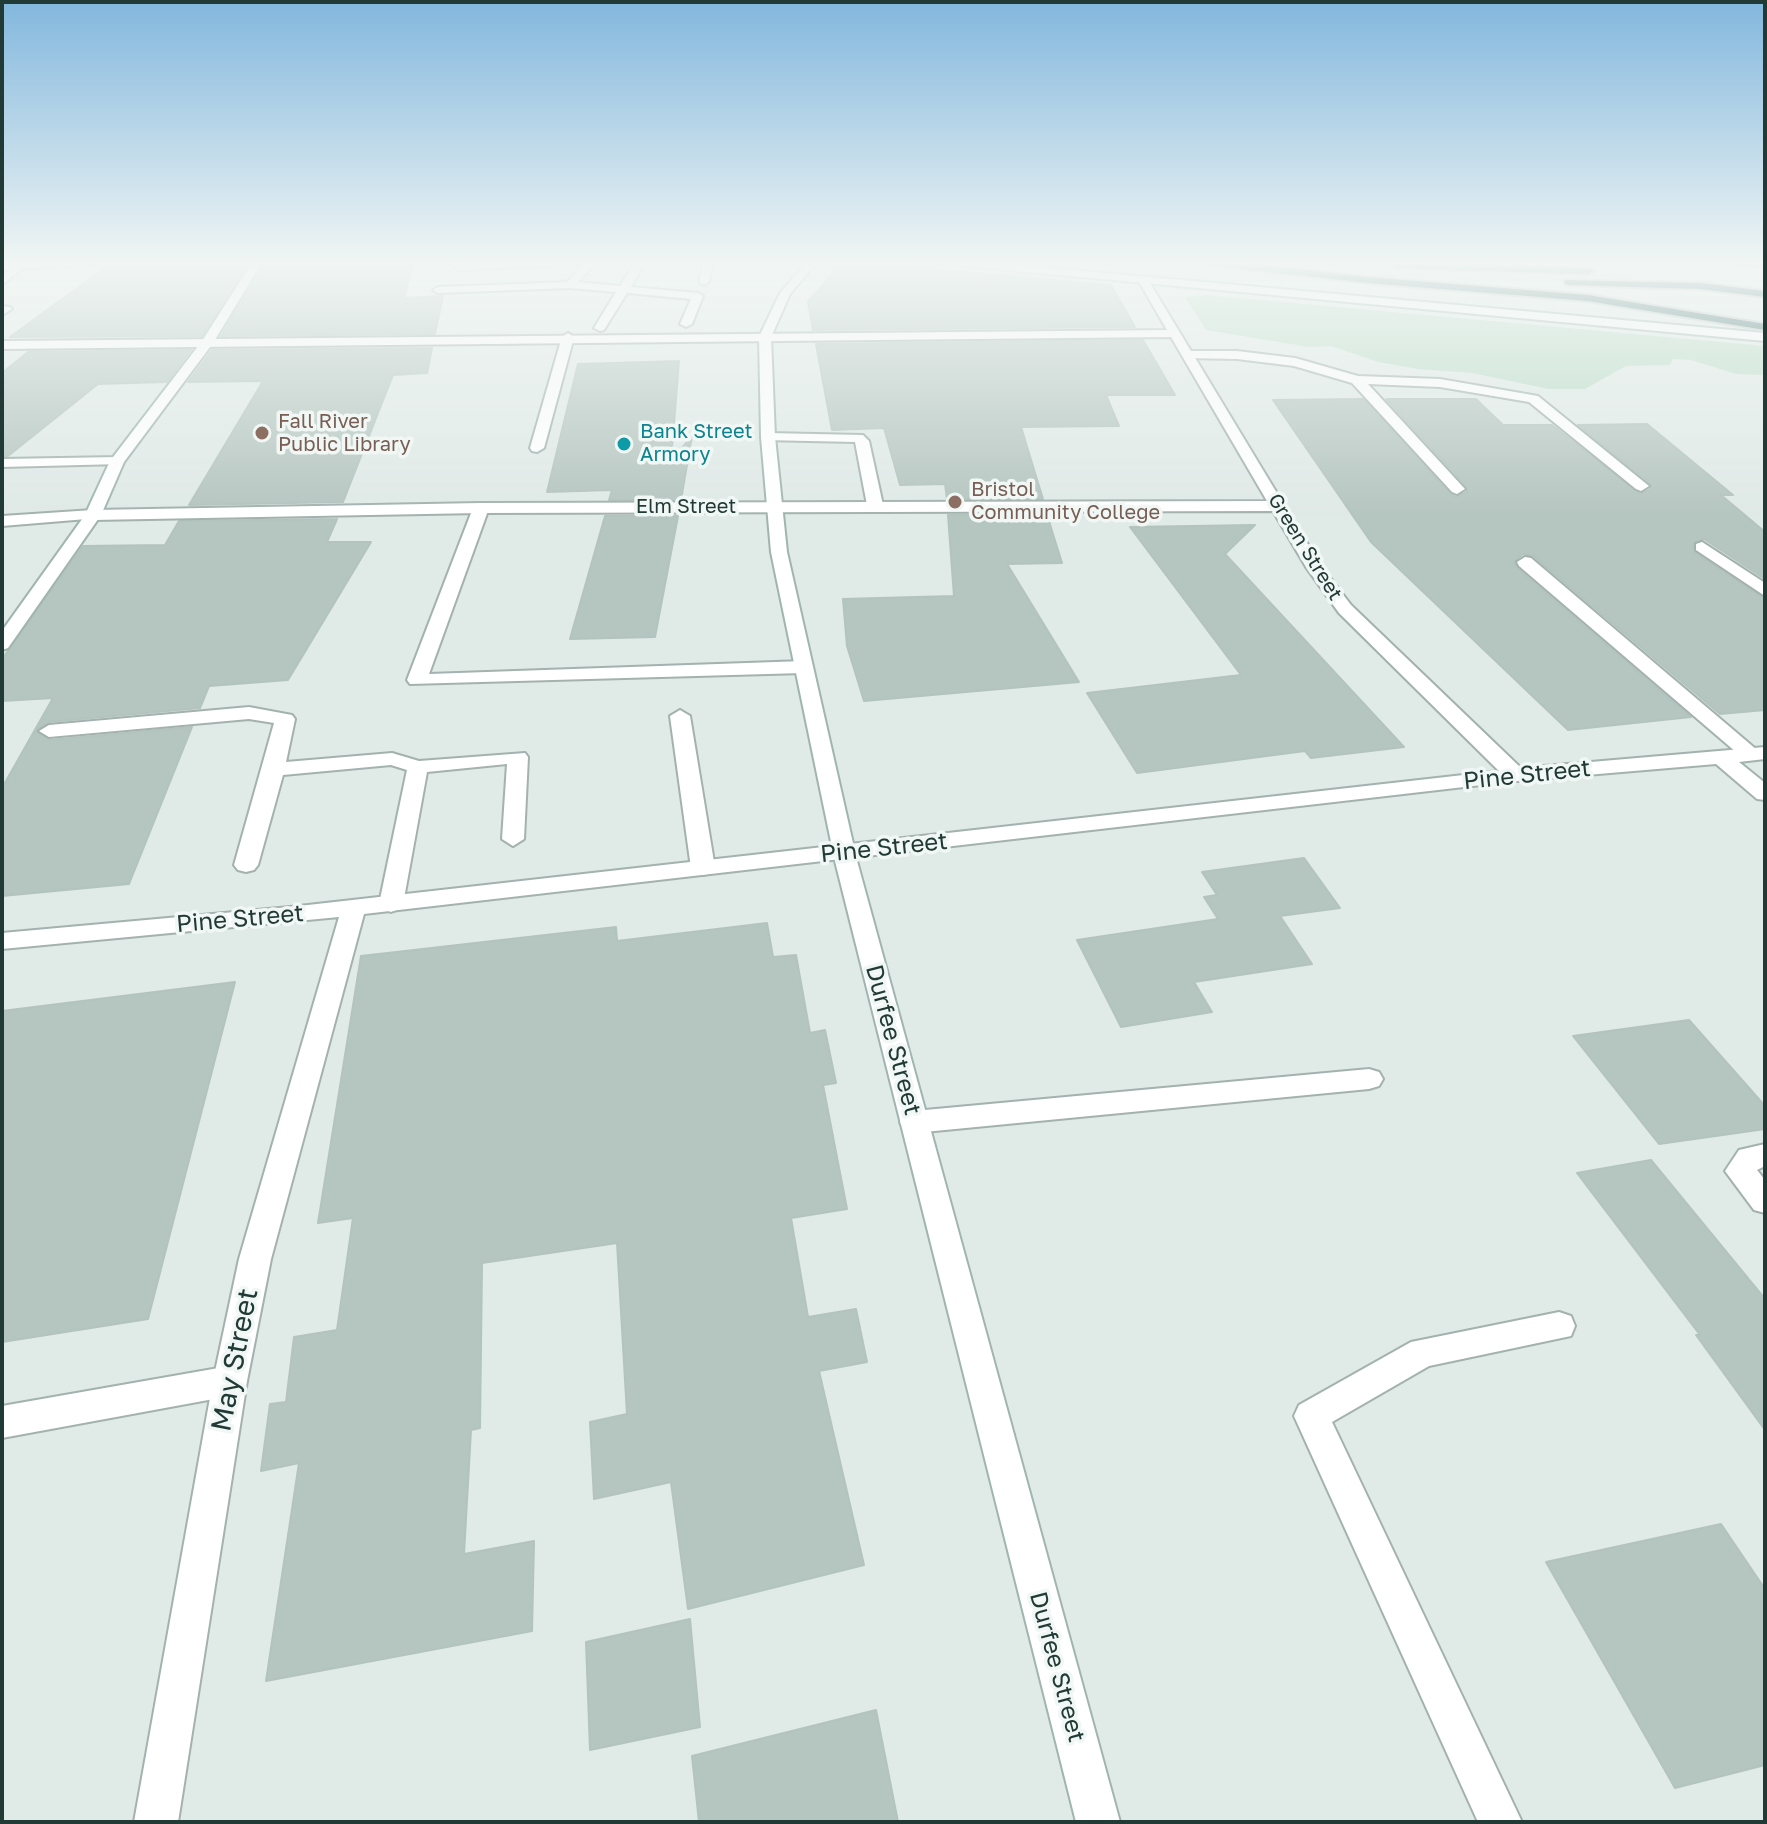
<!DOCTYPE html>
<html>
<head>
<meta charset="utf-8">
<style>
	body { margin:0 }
	#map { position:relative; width:1767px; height:1824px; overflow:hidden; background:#e0eae7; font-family:"Golos Text",sans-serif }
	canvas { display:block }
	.frame { position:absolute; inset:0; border:4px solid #223a35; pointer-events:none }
</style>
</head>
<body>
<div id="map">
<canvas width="1767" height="1824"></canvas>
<div class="frame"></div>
</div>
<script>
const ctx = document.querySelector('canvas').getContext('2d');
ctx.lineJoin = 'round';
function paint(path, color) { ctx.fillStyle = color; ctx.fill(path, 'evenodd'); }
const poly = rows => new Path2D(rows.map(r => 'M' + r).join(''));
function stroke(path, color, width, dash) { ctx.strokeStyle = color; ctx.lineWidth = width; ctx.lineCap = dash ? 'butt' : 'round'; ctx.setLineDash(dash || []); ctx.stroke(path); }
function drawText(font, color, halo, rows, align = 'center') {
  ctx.font = font + ' "Golos Text",sans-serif'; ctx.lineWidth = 7; ctx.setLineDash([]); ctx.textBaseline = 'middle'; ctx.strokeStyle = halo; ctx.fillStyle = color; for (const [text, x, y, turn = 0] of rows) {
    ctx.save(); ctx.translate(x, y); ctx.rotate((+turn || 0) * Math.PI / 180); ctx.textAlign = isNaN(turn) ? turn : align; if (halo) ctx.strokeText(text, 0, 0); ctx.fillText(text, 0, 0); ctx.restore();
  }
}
const green = poly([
	[1207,295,1765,346,1765,375,1736,374,1691,360,1673,359,1670,365,1626,366,1585,389,1548,389,1472,373,1418,369,1378,362,1331,346,1309,347,1206,330,1185,297]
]);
const building = poly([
	[155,261,250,261,202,336,10,337,110,264,155,261],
	[266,261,414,261,404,298,443,296,435,334,221,336,266,261],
	[843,261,1111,285,1135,327,813,330,808,302,843,261],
	[1143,340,1175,395,1106,395,1119,426,1021,427,1043,499,947,499,945,484,900,485,884,428,832,430,816,344,1143,340],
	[432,348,427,373,393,375,343,502,189,505,263,381,188,382,212,350,432,348],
	[191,350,167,382,98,384,8,456,2,456,2,373,28,352,191,350],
	[679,361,671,461,692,436,681,500,609,500,612,490,547,492,578,364,679,361],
	[1363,399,1450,494,1456,497,1467,492,1467,487,1386,399,1476,399,1503,425,1552,425,1640,494,1651,489,1651,484,1578,425,1647,424,1733,495,1721,495,1765,532,1765,579,1704,539,1693,544,1694,552,1765,599,1765,710,1720,714,1533,556,1523,554,1514,561,1517,568,1691,717,1568,730,1371,542,1273,400,1363,399],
	[948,515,1047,515,1062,563,1007,564,1079,682,864,701,847,646,843,599,954,596,948,515],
	[605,516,678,516,655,637,570,639,605,516],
	[337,519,327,542,371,542,288,680,209,686,200,708,49,722,36,730,49,740,192,727,129,884,2,896,2,788,53,698,2,701,2,659,83,546,165,545,179,521,337,519],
	[1255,525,1225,554,1404,747,1311,758,1305,751,1137,773,1087,693,1241,675,1130,527,1255,525],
	[1304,858,1340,908,1280,916,1312,964,1194,982,1212,1012,1121,1027,1077,940,1218,919,1204,897,1217,895,1202,872,1304,858],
	[767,923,773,957,796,955,810,1033,825,1030,836,1083,823,1085,847,1209,791,1218,808,1317,856,1309,867,1362,819,1371,864,1565,688,1609,671,1482,594,1499,590,1422,627,1414,617,1243,482,1263,480,1428,471,1430,464,1554,534,1541,532,1631,266,1681,299,1463,261,1471,270,1404,286,1402,294,1337,337,1330,353,1218,318,1223,361,956,616,927,617,941,767,923],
	[235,982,148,1319,2,1342,2,1011,235,982],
	[1689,1020,1765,1106,1765,1129,1659,1144,1573,1036,1689,1020],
	[1651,1160,1765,1299,1765,1430,1696,1335,1700,1335,1577,1173,1651,1160],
	[1721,1524,1765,1589,1765,1765,1675,1788,1546,1562,1721,1524],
	[690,1619,700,1727,590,1750,586,1642,690,1619],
	[876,1710,898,1822,699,1822,692,1756,876,1710]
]);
const lane = poly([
	[20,261,31,261,2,285,2,276,20,261],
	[455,261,465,261,465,264,597,261,578,282,620,286,636,261,646,261,631,287,698,293,703,296,692,324,686,327,680,324,691,299,627,293,604,330,600,331,594,328,616,292,570,288,438,293,433,290,438,287,567,282,584,264,459,270,454,267,455,261],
	[703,261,713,261,709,282,704,285,699,282,703,261],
	[2,306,10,307,12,309,2,315,2,306],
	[568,333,574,337,544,448,537,452,532,451,530,448,562,337,568,333],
	[1188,351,1237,351,1295,358,1358,376,1440,379,1538,396,1649,486,1641,491,1636,489,1529,402,1440,387,1368,384,1465,489,1457,494,1452,492,1352,383,1294,366,1237,359,1184,358,1184,352,1188,351],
	[768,433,863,435,869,441,883,505,875,510,867,505,855,442,763,440,761,437,768,433],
	[481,503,489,508,429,674,804,661,813,667,804,673,410,684,407,680,473,508,481,503],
	[93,510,101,515,99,518,2,526,2,516,93,510],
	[1702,542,1765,583,1765,596,1696,550,1696,544,1702,542],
	[1525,557,1531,558,1757,750,1760,754,1757,758,1743,758,1519,566,1517,562,1525,557],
	[249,707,292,715,295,719,286,762,392,753,419,761,525,753,528,757,524,839,513,846,502,839,507,764,427,772,403,904,399,909,391,912,383,909,379,904,407,770,391,765,283,775,258,865,254,870,246,872,238,870,234,865,274,723,249,719,49,737,39,731,49,725,249,707],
	[680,710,690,716,715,868,711,873,703,875,695,873,691,868,670,716,680,710],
	[1369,1069,1379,1072,1383,1079,1379,1086,1369,1089,914,1133,904,1130,900,1122,904,1114,914,1111,1369,1069],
	[1765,1144,1765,1166,1757,1170,1765,1180,1765,1213,1754,1210,1725,1171,1739,1150,1765,1144],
	[1559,1312,1571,1316,1575,1326,1571,1336,1429,1366,1332,1422,1522,1822,1478,1822,1294,1416,1299,1405,1411,1342,1559,1312],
	[230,1366,242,1370,247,1381,242,1392,230,1396,2,1438,2,1406,230,1366]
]);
const street = poly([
	[49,261,98,261,93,264,2,270,2,264,49,261],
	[1143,277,1148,280,1321,566,1351,605,1521,768,1765,747,1765,759,1739,762,1765,783,1765,800,1757,799,1716,764,1516,781,364,914,271,1259,247,1381,178,1822,134,1822,213,1381,239,1259,339,917,2,949,2,933,290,907,1499,771,1339,613,1306,567,1273,511,481,513,93,520,85,515,93,510,481,503,1267,501,1171,337,2,349,2,341,1167,330,1138,280,1143,277],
	[117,457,122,458,122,464,2,467,2,459,117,457]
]);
const secondary = poly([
	[253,261,263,261,213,343,124,462,101,515,8,648,2,650,2,631,85,515,110,461,202,341,253,261],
	[808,261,818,261,790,294,771,337,775,437,787,552,857,861,1120,1822,1076,1822,835,861,771,552,761,437,759,337,780,293,808,261],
	[936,261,973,261,1765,333,1765,341,941,264,936,261]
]);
const highway = poly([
	[1194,261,1225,261,1368,277,1588,295,1765,324,1765,330,1588,301,1368,283,1199,264,1194,261],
	[1718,261,1765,261,1765,267,1723,264,1718,261],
	[1398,263,1589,268,1594,271,1589,274,1394,268,1394,264,1398,263],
	[1565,280,1701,283,1765,291,1765,297,1701,289,1569,285,1565,284,1565,280]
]);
const markers = [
	[262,433,8,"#8d6e63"],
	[624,444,8,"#0f9aa8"],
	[955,502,8,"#8d6e63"]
];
const farEducationnames = [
	["Fall River",278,422],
	["Public Library",278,445],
	["Bristol",971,490],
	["Community College",971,513]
];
const farCulturenames = [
	["Bank Street",640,432],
	["Armory",640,455]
];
const farStreetnames = [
	["Elm Street",686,507],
	["Green Street",1305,547,58]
];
const streetNames = [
	["Pine Street",1527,775,-6],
	["Pine Street",884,848,-6],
	["Pine Street",240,919,-5],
	["Durfee Street",893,1040,75],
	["Durfee Street",1057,1667,75]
];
const nearStreetnames = [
	["May Street",235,1360,-79]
];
paint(green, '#badbc6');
paint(building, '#b5c5c0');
stroke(building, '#b3c3be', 2);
stroke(lane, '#a3b2ae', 4);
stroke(street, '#a3b2ae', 4);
stroke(secondary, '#a0b5b0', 4);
stroke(highway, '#bdc4c2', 4);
paint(lane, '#fff');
paint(street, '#fff');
paint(secondary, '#fff');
paint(highway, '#2f645f');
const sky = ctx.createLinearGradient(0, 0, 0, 516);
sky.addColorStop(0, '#82b7dd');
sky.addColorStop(0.51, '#f1f6f4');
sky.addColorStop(1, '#f1f6f400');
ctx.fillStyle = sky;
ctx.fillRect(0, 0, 1767, 516);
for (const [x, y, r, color] of markers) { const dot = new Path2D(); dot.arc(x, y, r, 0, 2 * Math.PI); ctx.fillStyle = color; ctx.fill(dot); stroke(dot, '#f0f7f4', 3); }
drawText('20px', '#785e54', '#f0f7f4', farEducationnames, 'left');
drawText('20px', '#0d838f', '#f0f7f4', farCulturenames, 'left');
drawText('20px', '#223a35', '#f0f7f4', farStreetnames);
drawText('24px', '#223a35', '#f0f7f4', streetNames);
drawText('28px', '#223a35', '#f0f7f4', nearStreetnames);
</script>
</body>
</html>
